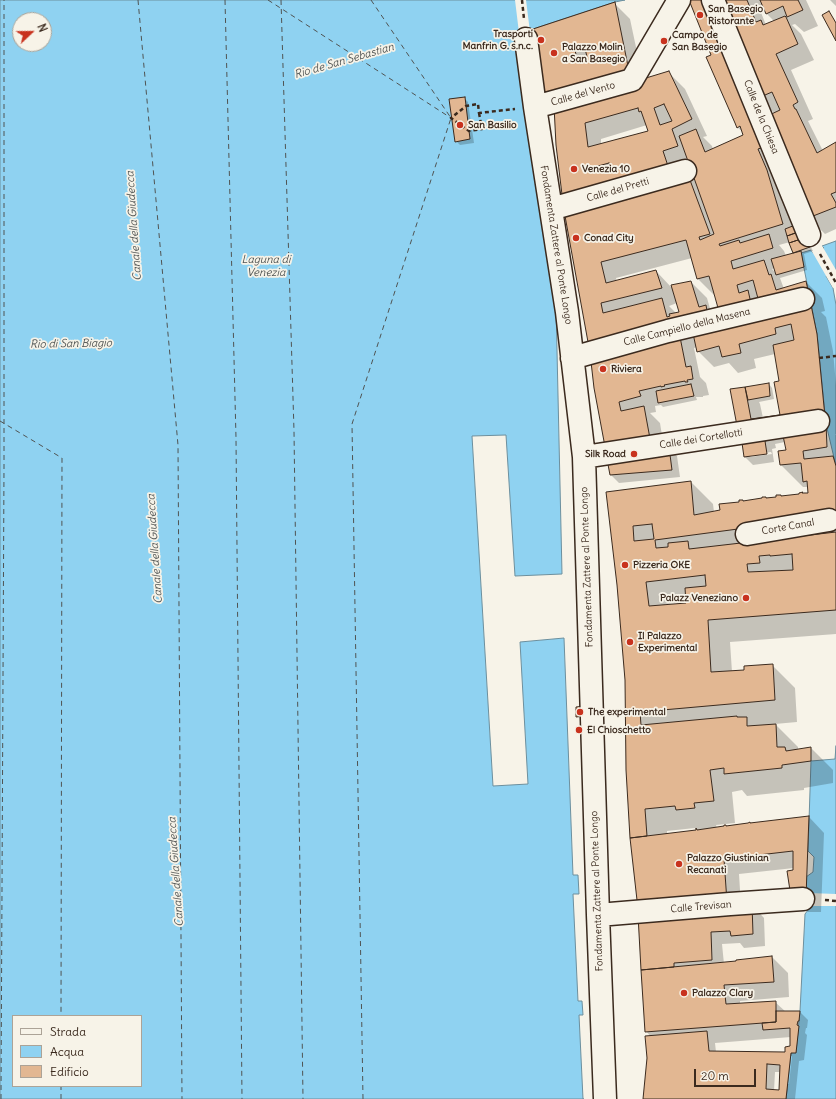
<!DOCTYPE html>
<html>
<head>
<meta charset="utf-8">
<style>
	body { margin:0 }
	#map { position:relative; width:836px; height:1099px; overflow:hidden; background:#f7f3e8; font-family:Delius,sans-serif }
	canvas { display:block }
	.legend { position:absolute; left:12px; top:1015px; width:130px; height:72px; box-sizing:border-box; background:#f7f3e8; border:1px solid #aca397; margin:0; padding:5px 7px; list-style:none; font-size:12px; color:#3b2a1e }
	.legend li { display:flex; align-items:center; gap:8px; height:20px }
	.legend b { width:20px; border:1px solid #aca397 }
	.north { position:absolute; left:12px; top:12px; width:40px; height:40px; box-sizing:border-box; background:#f7f3e8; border:1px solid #aca397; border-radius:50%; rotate:68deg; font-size:11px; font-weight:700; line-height:16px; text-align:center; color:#3b2a1e }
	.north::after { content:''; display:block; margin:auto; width:14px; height:18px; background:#c8321e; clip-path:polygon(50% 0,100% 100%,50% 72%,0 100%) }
	.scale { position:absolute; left:694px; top:1069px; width:62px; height:18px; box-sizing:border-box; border:2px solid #3b2a1e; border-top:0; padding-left:5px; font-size:12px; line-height:14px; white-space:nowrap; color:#3b2a1e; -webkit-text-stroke:3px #f7f3e8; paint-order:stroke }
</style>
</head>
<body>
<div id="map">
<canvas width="836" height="1099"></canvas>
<ul class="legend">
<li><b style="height:5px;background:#f7f3e8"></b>Strada</li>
<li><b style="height:11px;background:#8fd2f1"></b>Acqua</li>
<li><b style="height:11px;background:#e2b792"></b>Edificio</li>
</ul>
<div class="north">N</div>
<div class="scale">20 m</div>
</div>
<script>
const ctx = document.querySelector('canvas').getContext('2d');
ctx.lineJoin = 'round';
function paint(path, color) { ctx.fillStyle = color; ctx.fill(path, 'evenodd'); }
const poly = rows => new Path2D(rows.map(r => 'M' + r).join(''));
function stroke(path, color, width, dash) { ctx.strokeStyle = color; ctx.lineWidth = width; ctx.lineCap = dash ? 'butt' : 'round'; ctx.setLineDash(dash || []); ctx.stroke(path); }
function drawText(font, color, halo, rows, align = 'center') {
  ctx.font = font + ' Delius,sans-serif'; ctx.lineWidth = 3.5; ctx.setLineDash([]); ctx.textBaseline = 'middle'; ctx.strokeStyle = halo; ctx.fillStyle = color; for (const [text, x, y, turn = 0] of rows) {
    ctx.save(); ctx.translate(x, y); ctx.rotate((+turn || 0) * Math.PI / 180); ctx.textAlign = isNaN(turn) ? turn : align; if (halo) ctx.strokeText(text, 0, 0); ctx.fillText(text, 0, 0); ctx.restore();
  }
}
const water = poly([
	[0,0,625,0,615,2,530,30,556,306,562,574,515,576,506,435,472,436,493,786,528,784,520,642,564,638,573,875,578,875,579,894,573,894,578,1001,582,1001,583,1015,579,1015,583,1099,584,1099,0,1099,0,0],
	[20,20,44,20,44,44,20,44,20,20],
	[13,1016,141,1016,141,1086,13,1086,13,1016],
	[836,241,836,270,826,276,833,288,836,305,836,466,826,424,817,334,801,253,811,250,813,253,824,248,822,246,836,241],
	[836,746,836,1099,786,1099,791,1053,796,1052,800,1011,805,914,811,906,811,893,806,888,806,877,813,872,814,857,808,851,811,761,835,759,836,746]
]);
const pier = poly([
	[515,0,526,0,530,32,520,41],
	[821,244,836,270,836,272,829,277,835,287,833,288,810,248,812,248,814,250,821,248],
	[809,893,836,894,836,906,809,906]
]);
const shadow = poly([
	[715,0,806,0,818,26,804,32,795,24,792,25,801,34,814,60,791,70,813,119,808,121,823,151,836,144,836,229,825,234,809,218,801,229,813,251,804,254,807,270,780,278,784,289,806,282,822,298,825,311,821,312,826,317,833,351,836,385,836,434,835,434,836,435,836,634,730,642,732,672,745,671,772,665,795,688,797,722,775,724,798,747,798,750,811,748,833,770,833,783,804,788,804,790,747,796,742,790,732,792,735,823,716,825,717,828,809,817,824,833,821,912,808,912,792,896,794,868,739,874,741,906,752,905,764,918,765,946,744,948,740,943,722,944,724,964,772,957,788,973,789,997,740,1001,740,1004,775,1002,786,1012,800,1012,808,1020,807,1028,806,1028,805,1033,807,1035,804,1060,799,1061,795,1099,644,1099,651,1037,646,1031,626,680,618,585,607,493,691,482,713,504,714,512,766,499,809,493,808,487,803,487,781,465,787,451,785,442,775,444,776,448,772,449,774,462,753,465,745,457,742,437,732,390,769,384,772,388,774,399,759,402,760,404,763,418,781,416,780,382,775,354,754,359,756,368,738,373,729,363,714,367,698,351,697,347,694,348,700,377,706,383,709,395,703,396,703,397,696,397,697,400,663,407,661,405,655,406,656,412,650,413,660,423,664,448,669,448,677,456,680,477,619,483,611,475,555,115,539,99,531,31,614,3,630,19,643,80,669,73,685,89,707,136,703,137,712,146,713,150,745,136,744,133,737,127,713,55],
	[765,9,766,13,775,22,766,25,760,10],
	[759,98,775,114,767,117],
	[647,125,649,132,601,144,601,139],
	[690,163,697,183,687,173],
	[790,242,794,254,786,256,784,251,779,245],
	[692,258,698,279,714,295,715,294,721,315,711,312,707,298,691,282,671,287,656,271,617,282,616,278],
	[775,268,777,274,772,269],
	[677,303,680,312,676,313,669,306],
	[771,452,772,454,750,457,750,455],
	[686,602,687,604,665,606,665,604],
	[695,828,697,831,667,835,667,831],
	[791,1037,791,1047,786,1053,716,1052,715,1043],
	[790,1056,792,1056,789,1084,787,1084],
	[775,1072,780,1072,779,1091,774,1091],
	[830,0,836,0,836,6],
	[464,98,468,102,474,143,460,145,456,141]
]);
const ferry = poly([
	[138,0,178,445,182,1099],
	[225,0,236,438,242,1099],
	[268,0,451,118],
	[281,0,294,431,303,1099],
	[371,0,451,118],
	[0,421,62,458,61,1016],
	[1,1099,4,466,4,0],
	[61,1099,61,1086],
	[363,1099,352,424,451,118]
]);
const building = poly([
	[689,0,709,0,770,145,758,149,767,170,783,224,719,244,720,246,739,240,740,243,769,234,773,248,731,261,733,269,764,260,769,275,771,274,776,290,806,281,809,295,760,306,753,280,737,285,739,293,748,290,752,308,720,315,709,276,697,279,686,240,601,262,606,283,656,270,662,288,601,303,603,313,662,298,667,317,670,316,669,314,679,312,671,285,691,281,699,307,706,305,710,329,810,300,817,334,825,417,738,431,730,389,745,387,751,419,780,415,774,382,779,381,773,345,794,340,791,324,775,328,776,334,739,344,741,353,722,357,719,346,697,352,692,329,679,332,686,367,691,366,693,379,687,380,688,382,685,382,685,381,664,385,665,386,661,387,661,386,639,391,641,396,619,402,621,411,644,406,651,444,606,452,594,388,590,353,563,205,687,172,710,234,699,237,700,240,714,234,679,136,696,129,705,152,743,135,740,126,737,128,735,123,706,57,711,55,689,0],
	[716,0,747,0,756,22,761,20,763,25,785,16,786,17,798,44,776,54,798,102,793,105,795,109,796,109,817,153,836,142,836,192,831,194,836,203,836,207,808,218,765,117,780,110,772,92,758,98,716,0],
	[760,0,798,0,803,10,787,17,783,6,766,14,760,0],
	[615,2,630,76,538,99,530,30,615,2],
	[584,44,587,57,576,60,574,55,576,54,575,51,573,51,573,48,584,44],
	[829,11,836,23,836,41,822,15,829,11],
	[669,71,692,119,672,129,678,146,663,151,670,172,563,203,556,145,554,106,669,71],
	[664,104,672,121,660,125,654,108,664,104],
	[638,108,639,112,641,111,648,131,588,147,585,123,638,108],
	[609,163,610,168,599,171,598,166,609,163],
	[465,97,470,139,455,142,449,99,465,97],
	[798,224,801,231,787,236,785,229,798,224],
	[801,231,804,238,789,243,787,236,801,231],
	[804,238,810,247,793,253,789,243,804,238],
	[801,251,804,267,776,275,771,259,801,251],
	[769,383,770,396,748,400,745,387,769,383],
	[691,384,694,396,658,403,656,391,691,384],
	[826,424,827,447,803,451,804,459,833,456,836,466,836,516,655,540,656,548,668,547,668,543,688,541,689,549,836,532,836,610,708,620,711,672,744,670,744,666,773,664,775,700,640,712,641,725,737,716,737,717,747,717,747,726,776,724,777,747,785,747,786,751,811,747,811,761,782,765,782,768,724,774,724,768,710,770,714,801,694,803,695,808,676,810,675,806,645,809,647,836,630,838,626,770,625,680,617,585,606,492,691,481,694,515,720,510,719,504,739,502,739,500,743,500,743,501,762,498,762,497,766,497,766,498,776,497,776,495,781,495,781,496,799,494,799,493,803,492,802,493,808,493,807,481,803,482,801,463,780,465,778,451,786,450,782,431,826,424],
	[652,524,654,539,634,541,633,526,652,524],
	[792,554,793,570,748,572,747,564,760,563,759,556,770,555,770,556,792,554],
	[705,575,706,586,685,588,686,603,649,606,646,582,705,575],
	[767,432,769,440,765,441,767,454,744,457,741,436,767,432],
	[669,447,672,470,610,475,606,454,669,447],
	[585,706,585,716,576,717,576,707,585,706],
	[809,816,806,897,791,897,787,871,793,870,793,851,724,859,727,902,638,909,630,838,696,830,696,828,697,830,724,826,724,825,726,825,726,826,748,823,750,822,750,823,809,816],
	[752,904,753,934,731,936,730,931,711,932,712,960,674,963,674,967,641,970,638,915,752,904],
	[772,956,774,982,724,985,726,1004,776,1001,776,1022,645,1032,641,970,736,961,736,960,772,956],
	[776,1011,800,1011,799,1021,798,1021,797,1025,799,1026,796,1053,791,1053,786,1099,643,1099,647,1058,645,1036,707,1031,709,1051,785,1052,785,1047,790,1046,790,1028,763,1030,762,1023,776,1022,776,1011],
	[767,1064,780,1065,779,1090,766,1089,767,1064]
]);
const path = poly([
	[522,0,524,19],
	[479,113,482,129,469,131,451,118,466,106,478,104,479,113,515,109],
	[820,254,836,283],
	[819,358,836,356],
	[825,900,836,901]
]);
const street = poly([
	[713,0,809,235],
	[526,39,535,107,567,312,584,457,598,915,605,1099],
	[535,107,632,80,679,0],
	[551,209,685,171],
	[572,358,668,331,803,299],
	[584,457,818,421],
	[747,534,829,520],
	[598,915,730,904,803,899]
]);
const markers = [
	[700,15,4,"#c8321e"],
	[541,40,4,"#c8321e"],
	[664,41,4,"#c8321e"],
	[554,53,4,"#c8321e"],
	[460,125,4,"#c8321e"],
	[574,169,4,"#c8321e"],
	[576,238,4,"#c8321e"],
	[603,369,4,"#c8321e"],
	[634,454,4,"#c8321e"],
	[625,565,4,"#c8321e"],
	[746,598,4,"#c8321e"],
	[630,642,4,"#c8321e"],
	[580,712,4,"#c8321e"],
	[579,730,4,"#c8321e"],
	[679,864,4,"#c8321e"],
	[684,993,4,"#c8321e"]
];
const poiNames = [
	["San Basegio",708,9],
	["Ristorante",708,21],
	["Trasporti",533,34,"right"],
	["Manfrin G. s.n.c.",533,46,"right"],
	["Campo de",672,35],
	["San Basegio",672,47],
	["Palazzo Molin",562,47],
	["a San Basegio",562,59],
	["San Basilio",468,125],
	["Venezia 10",582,169],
	["Conad City",584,238],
	["Riviera",611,369],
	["Silk Road",626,454,"right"],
	["Pizzeria OKE",633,565],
	["Palazz Veneziano",738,598,"right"],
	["Il Palazzo",638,636],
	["Experimental",638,648],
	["The experimental",588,712],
	["El Chioschetto",587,730],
	["Palazzo Giustinian",687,858],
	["Recanati",687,870],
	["Palazzo Clary",692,993]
];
const streetNames = [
	["Calle del Vento",583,94,-16],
	["Calle de la Chiesa",761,117,68],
	["Calle del Pretti",618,190,-16],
	["Fondamenta Zattere al Ponte Longo",556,245,81],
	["Calle Campiello della Masena",687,327,-14],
	["Calle dei Cortellotti",701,439,-9],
	["Corte Canal",788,527,-10],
	["Fondamenta Zattere al Ponte Longo",587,567,-92],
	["Fondamenta Zattere al Ponte Longo",597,891,-92],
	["Calle Trevisan",701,907,-5]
];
const waterNames = [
	["Rio de San Sebastian",344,61,-16],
	["Canale della Giudecca",134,226,-94],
	["Laguna di",266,260],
	["Venezia",266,273],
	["Rio di San Biagio",71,344,-1],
	["Canale della Giudecca",155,549,-94],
	["Canale della Giudecca",176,872,-94]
];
paint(water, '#8fd2f1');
stroke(water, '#6d8f9d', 1);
paint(pier, '#f7f3e8');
paint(shadow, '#0003');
stroke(ferry, '#505453', 1, [5, 4]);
paint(building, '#e2b792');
stroke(building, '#3b2a1e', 1);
stroke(street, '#3b2a1e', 25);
stroke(path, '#3b2a1e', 2.5, [4, 3]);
stroke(street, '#f7f3e8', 22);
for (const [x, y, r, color] of markers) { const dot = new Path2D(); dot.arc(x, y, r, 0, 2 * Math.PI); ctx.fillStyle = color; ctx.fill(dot); stroke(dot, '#f7f3e8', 1.5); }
drawText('bold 10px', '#3b2a1e', '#f7f3e8', poiNames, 'left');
drawText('10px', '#3b2a1e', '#f7f3e8', streetNames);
drawText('italic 11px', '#505453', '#f7f3e8', waterNames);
</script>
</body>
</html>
